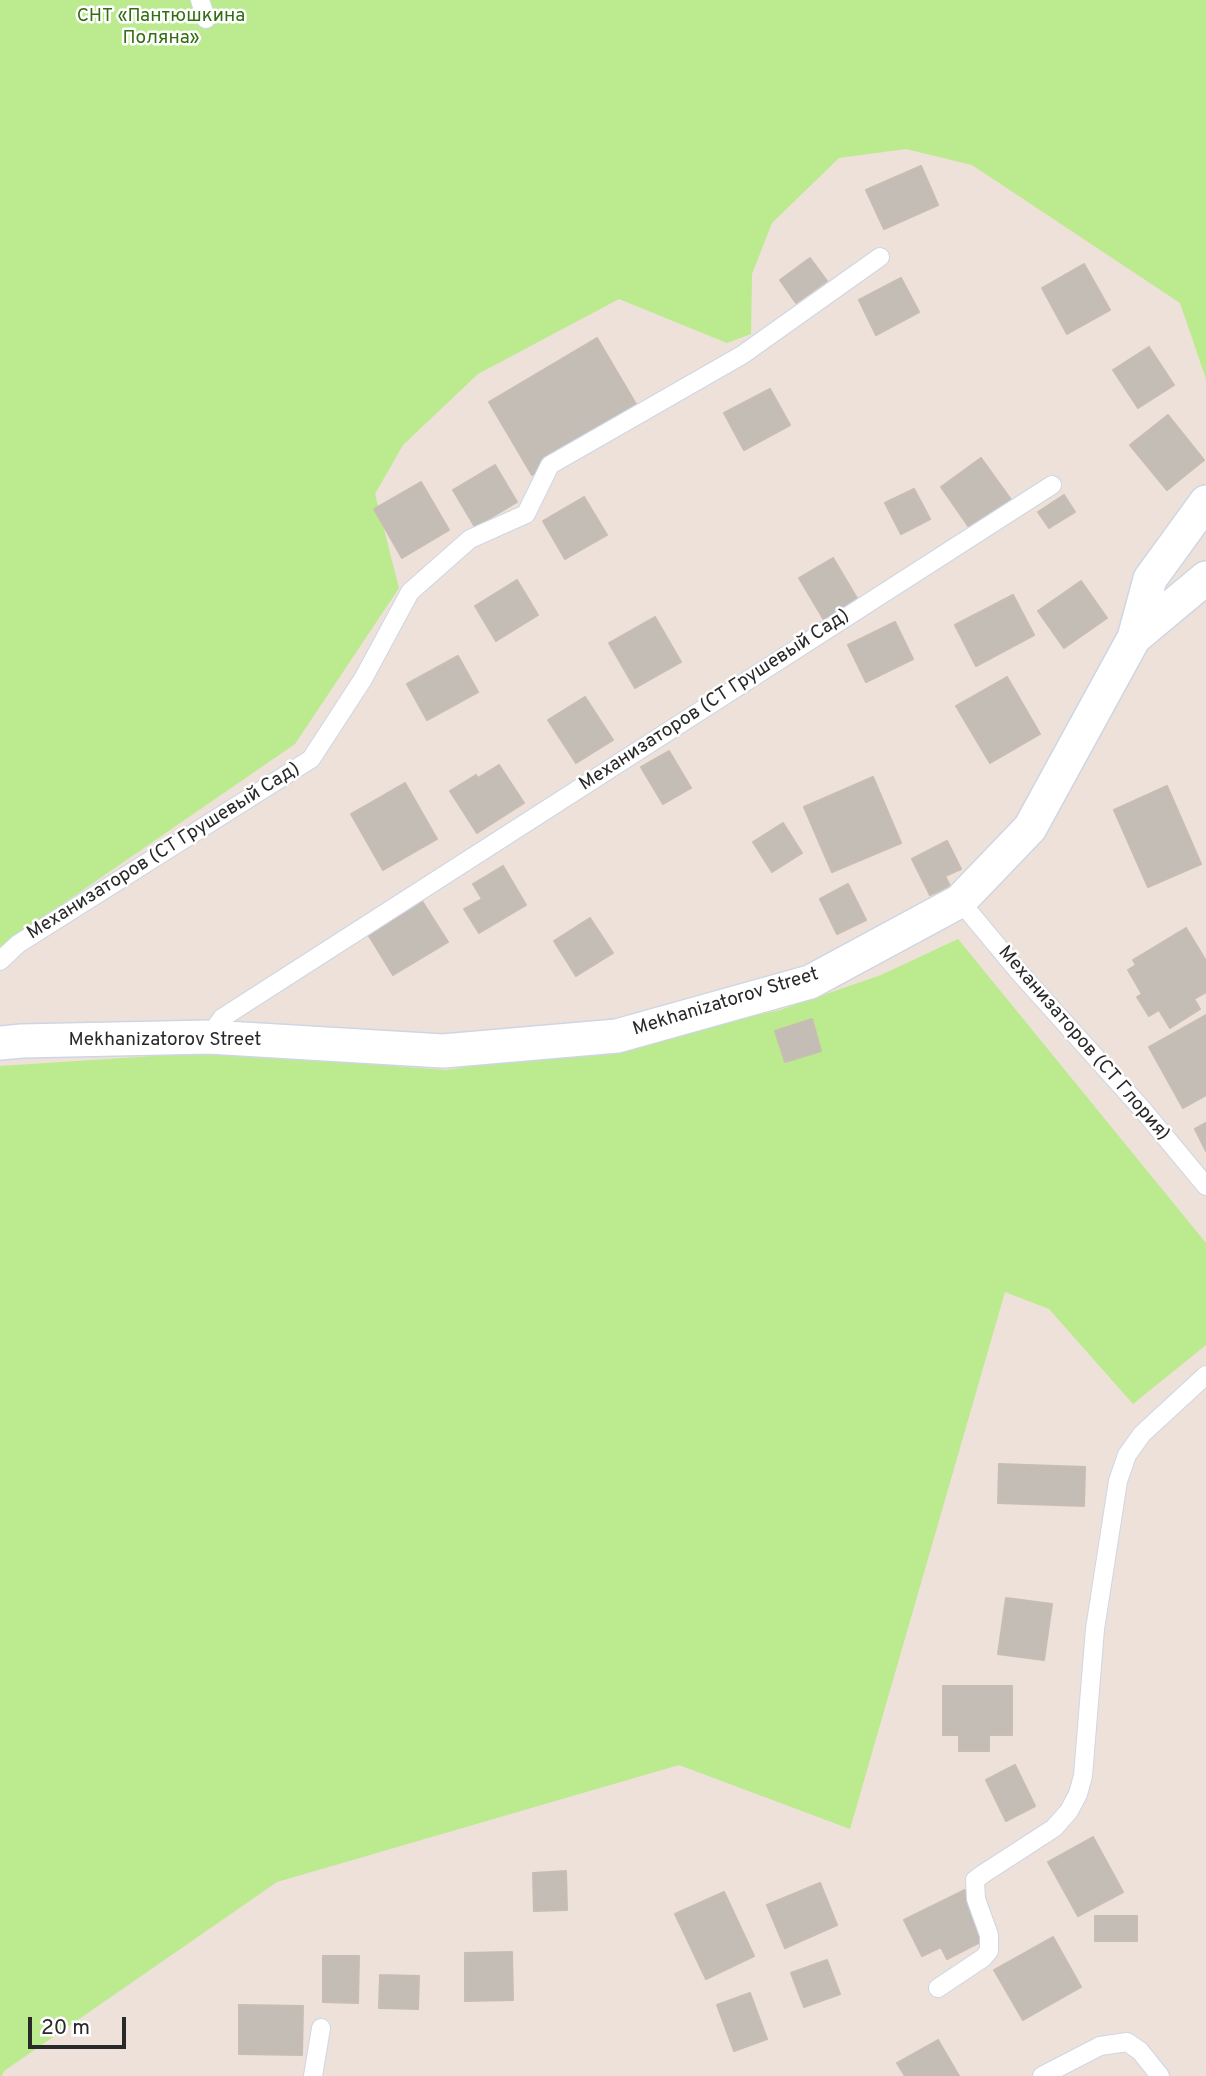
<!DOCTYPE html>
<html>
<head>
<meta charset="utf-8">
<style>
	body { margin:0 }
	#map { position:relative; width:1206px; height:2076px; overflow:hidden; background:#ede1d9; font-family:Overpass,sans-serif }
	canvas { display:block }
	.scale { position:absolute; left:28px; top:2017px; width:98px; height:32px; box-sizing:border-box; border:4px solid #292929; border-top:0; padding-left:9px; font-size:21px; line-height:24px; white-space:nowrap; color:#292929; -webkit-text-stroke:5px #fff; paint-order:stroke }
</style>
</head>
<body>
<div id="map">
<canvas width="1206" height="2076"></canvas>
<div class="scale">20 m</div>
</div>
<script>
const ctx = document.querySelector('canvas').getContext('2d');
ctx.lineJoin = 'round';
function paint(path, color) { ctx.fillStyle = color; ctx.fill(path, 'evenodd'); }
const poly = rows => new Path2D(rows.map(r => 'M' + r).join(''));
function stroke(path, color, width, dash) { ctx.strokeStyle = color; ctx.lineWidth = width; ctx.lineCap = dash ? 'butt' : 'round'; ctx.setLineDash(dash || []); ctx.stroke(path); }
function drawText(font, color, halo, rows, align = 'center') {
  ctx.font = font + ' Overpass,sans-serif'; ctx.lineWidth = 5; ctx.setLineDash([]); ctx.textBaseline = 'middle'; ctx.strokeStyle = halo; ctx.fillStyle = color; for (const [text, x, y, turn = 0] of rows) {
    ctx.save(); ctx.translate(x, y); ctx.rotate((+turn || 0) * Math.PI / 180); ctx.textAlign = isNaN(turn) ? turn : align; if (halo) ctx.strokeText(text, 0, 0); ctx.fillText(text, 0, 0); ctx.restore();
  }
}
const green = poly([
	[0,0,1206,0,1206,379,1180,303,972,165,906,149,839,158,772,223,752,274,751,334,727,343,619,299,478,374,403,445,375,494,399,588,295,744,0,947],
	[958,939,1206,1243,1206,1345,1133,1404,1049,1309,1005,1292,850,1829,679,1765,277,1882,4,2071,2,2076,0,2076,0,1066,214,1052,446,1070,622,1044,780,1010,881,975]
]);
const building = poly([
	[921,166,938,205,884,229,866,190,921,166],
	[810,258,827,281,796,303,780,280,810,258],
	[1084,264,1110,310,1067,334,1042,288,1084,264],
	[901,278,919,312,876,335,859,300,901,278],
	[597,338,640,411,532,475,489,402,597,338],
	[1149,347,1174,385,1138,408,1113,370,1149,347],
	[770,389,790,425,744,450,724,413,770,389],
	[1168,415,1204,460,1167,490,1130,445,1168,415],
	[981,458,1012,501,971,530,941,487,981,458],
	[495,465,517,502,475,527,453,490,495,465],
	[421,482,449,530,402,558,374,509,421,482],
	[914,489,930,519,901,534,885,503,914,489],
	[1064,495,1075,512,1049,528,1038,512,1064,495],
	[584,497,607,535,565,559,543,521,584,497],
	[833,558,858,600,824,620,799,578,833,558],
	[517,580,538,615,496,641,475,606,517,580],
	[1081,581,1107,618,1064,648,1038,611,1081,581],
	[1013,595,1034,635,976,666,955,625,1013,595],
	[655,617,681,662,635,688,609,643,655,617],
	[895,622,913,659,866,682,848,645,895,622],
	[458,656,478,692,427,720,407,684,458,656],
	[1007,677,1040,734,990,763,956,706,1007,677],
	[585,697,613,740,576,763,548,720,585,697],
	[669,751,691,788,663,804,641,767,669,751],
	[499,765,524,803,477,833,450,791,476,775,478,778,499,765],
	[873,777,901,843,832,872,804,807,873,777],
	[405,783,437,839,383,870,351,814,405,783],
	[1167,786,1201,864,1148,887,1114,810,1167,786],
	[783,823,802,853,772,872,753,842,783,823],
	[947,841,961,869,945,876,950,886,930,895,912,859,947,841],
	[503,866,526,905,479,933,464,909,482,899,473,884,503,866],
	[848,884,866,920,837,934,820,899,848,884],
	[420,898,448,942,393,975,366,931,420,898],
	[590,918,613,953,576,976,554,941,590,918],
	[1186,928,1206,961,1206,992,1194,999,1200,1009,1170,1028,1159,1010,1149,1016,1137,997,1142,994,1128,970,1136,965,1133,960,1186,928],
	[1206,1015,1206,1095,1183,1108,1149,1047,1206,1015],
	[812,1019,821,1051,785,1062,775,1031,812,1019],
	[1206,1123,1206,1151,1195,1129,1206,1123],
	[999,1464,1085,1467,1084,1506,998,1503,999,1464],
	[1006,1598,1052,1604,1044,1660,998,1654,1006,1598],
	[943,1686,1012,1686,1012,1735,989,1735,989,1751,959,1751,959,1735,943,1735,943,1686],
	[1015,1765,1035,1806,1006,1821,986,1780,1015,1765],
	[1093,1837,1123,1892,1078,1916,1048,1862,1093,1837],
	[566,1871,567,1910,534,1911,533,1873,566,1871],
	[820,1883,837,1925,785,1948,767,1905,820,1883],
	[965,1890,988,1938,947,1959,941,1947,922,1956,904,1920,965,1890],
	[724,1892,754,1956,706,1979,675,1914,724,1892],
	[1095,1916,1137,1916,1137,1941,1095,1941,1095,1916],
	[1053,1937,1081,1987,1023,2020,994,1970,1053,1937],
	[512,1952,513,2000,465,2001,465,1953,512,1952],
	[323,1956,359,1956,358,2003,323,2002,323,1956],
	[827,1960,840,1994,804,2007,791,1973,827,1960],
	[380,1975,419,1976,418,2009,379,2008,380,1975],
	[750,1993,767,2039,734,2051,717,2005,750,1993],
	[239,2005,303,2006,302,2055,239,2054,239,2005],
	[938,2040,959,2076,905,2076,897,2063,938,2040]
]);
const service = poly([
	[200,0,206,19],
	[960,901,1019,972,1142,1109,1206,1186],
	[0,961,18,944,311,759,363,679,410,592,470,539,526,514,550,465,742,355,880,257],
	[209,1037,222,1018,1052,485],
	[938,1988,983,1958,989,1951,989,1935,976,1899,975,1880,983,1874,1054,1828,1069,1811,1078,1794,1083,1776,1095,1629,1118,1481,1127,1455,1142,1434,1206,1375],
	[313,2076,321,2028],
	[1042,2076,1100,2046,1127,2042,1140,2051,1160,2076]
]);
const minor = poly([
	[1134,638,1206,578],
	[0,1043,22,1041,209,1037,443,1051,617,1036,810,982,960,901,1030,828,1134,638,1150,579,1206,502]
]);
const parkNames = [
	["СНТ «Пантюшкина",161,17],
	["Поляна»",161,39]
];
const streetNames = [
	["Механизаторов (СТ Грушевый Сад)",715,701,-33],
	["Механизаторов (СТ Грушевый Сад)",164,852,-32],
	["Mekhanizatorov Street",726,1003,-17],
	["Mekhanizatorov Street",165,1041],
	["Механизаторов (СТ Глория)",1083,1044,49]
];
paint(green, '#bcea8f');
paint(building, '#c4bdb5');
stroke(building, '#c8bdb3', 2);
stroke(service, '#ced6e4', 20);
stroke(minor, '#ced6e4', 36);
stroke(service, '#fff', 18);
stroke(minor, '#fff', 33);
drawText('19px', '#336d12', '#fff', parkNames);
drawText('19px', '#292929', '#fff', streetNames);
</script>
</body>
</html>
